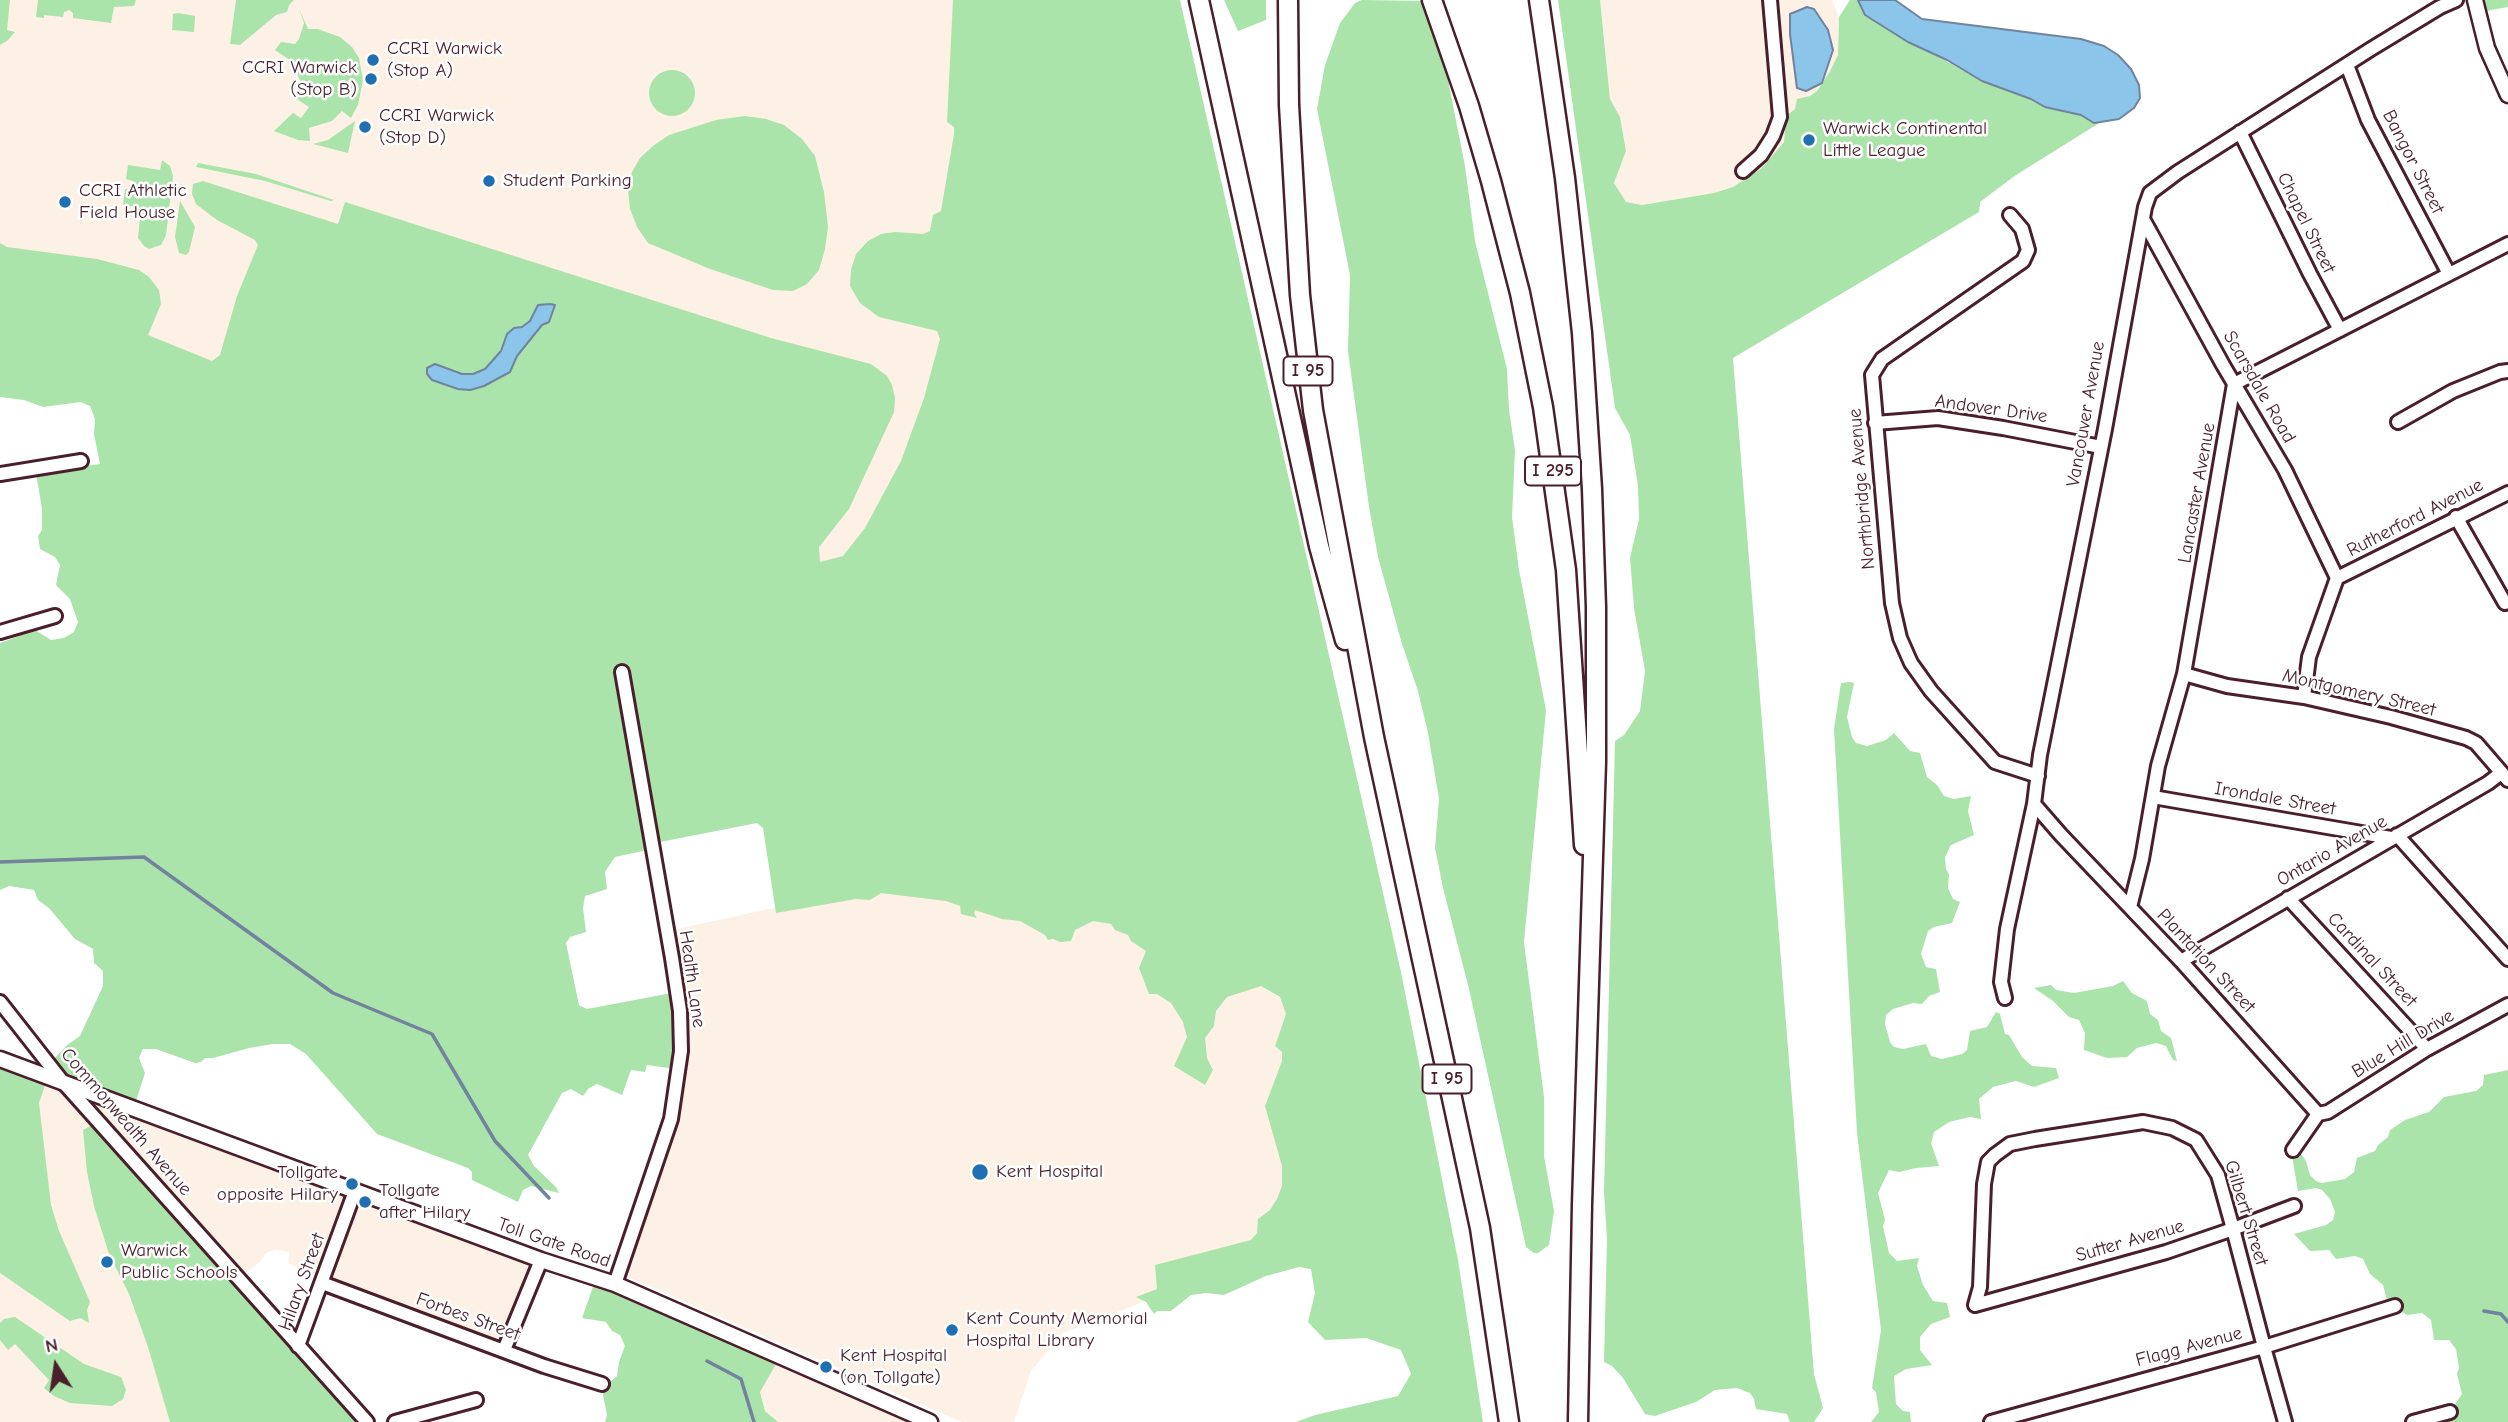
<!DOCTYPE html>
<html>
<head>
<meta charset="utf-8">
<style>
	body { margin:0 }
	#map { position:relative; width:2508px; height:1422px; overflow:hidden; background:#fff; font-family:"Comic Neue",sans-serif }
	canvas { display:block }
	.north { position:absolute; left:21px; top:1331px; width:70px; height:70px; -webkit-text-stroke:5px #fff; paint-order:stroke; rotate:348deg; font-size:19px; font-weight:700; line-height:28px; text-align:center; color:#4a1f2b }
	.north::after { content:''; display:block; margin:auto; width:24px; height:32px; background:#4a1f2b; clip-path:polygon(50% 0,100% 100%,50% 72%,0 100%) }
</style>
</head>
<body>
<div id="map">
<canvas width="2508" height="1422"></canvas>
<div class="north">N</div>
</div>
<script>
const ctx = document.querySelector('canvas').getContext('2d');
ctx.lineJoin = 'round';
function paint(path, color) { ctx.fillStyle = color; ctx.fill(path, 'evenodd'); }
const poly = rows => new Path2D(rows.map(r => 'M' + r).join(''));
function stroke(path, color, width, dash) { ctx.strokeStyle = color; ctx.lineWidth = width; ctx.lineCap = dash ? 'butt' : 'round'; ctx.setLineDash(dash || []); ctx.stroke(path); }
function drawText(font, color, halo, rows, align = 'center') {
  ctx.font = font + ' "Comic Neue",sans-serif'; ctx.lineWidth = 5; ctx.setLineDash([]); ctx.textBaseline = 'middle'; ctx.strokeStyle = halo; ctx.fillStyle = color; for (const [text, x, y, turn = 0] of rows) {
    ctx.save(); ctx.translate(x, y); ctx.rotate((+turn || 0) * Math.PI / 180); ctx.textAlign = isNaN(turn) ? turn : align; if (halo) ctx.strokeText(text, 0, 0); ctx.fillText(text, 0, 0); ctx.restore();
  }
}
const built = poly([
	[0,0,961,0,953,389,819,605,0,781,356,665,0,280],
	[1600,0,1832,0,1839,17,1838,55,1831,70,1817,91,1786,116,1783,149,1764,169,1733,187,1714,193,1642,205,1626,202,1614,183,1626,151,1620,117,1610,99],
	[892,882,1045,894,1255,981,1299,1012,1298,1193,1254,1259,1063,1333,1031,1371,1014,1422,962,1422,619,1273,670,1152,690,1043,688,994,677,929],
	[0,1068,60,1091,78,1102,350,1422,0,1422],
	[83,1094,538,1262,499,1355,397,1315,325,1277,296,1267,288,1263,289,1253,277,1249,266,1253,260,1262,240,1277],
	[779,1359,931,1422,778,1422,765,1411,760,1391]
]);
const green = poly([
	[0,0,10,0,7,30,15,32,7,41,0,45],
	[38,0,136,0,134,6,114,7,111,23,73,18,73,13,69,10,64,12,63,17,44,15,44,18,36,17],
	[236,0,294,0,289,5,287,12,276,15,240,45,230,44],
	[953,0,1180,0,1401,972,1458,1260,1483,1422,1296,1422,1315,1415,1398,1396,1411,1374,1401,1350,1366,1338,1325,1340,1308,1322,1315,1293,1311,1269,1299,1267,1266,1276,1224,1295,1206,1293,1191,1295,1171,1311,1157,1311,1154,1314,1146,1302,1136,1297,1157,1289,1155,1265,1251,1240,1257,1233,1258,1219,1270,1210,1277,1199,1282,1186,1282,1166,1265,1106,1282,1061,1282,1052,1275,1046,1286,1014,1280,997,1261,986,1227,997,1216,1011,1214,1026,1205,1038,1207,1058,1213,1070,1205,1085,1174,1066,1187,1037,1183,1022,1171,1003,1157,994,1149,994,1139,968,1146,951,1131,941,1128,935,1115,930,1111,924,1093,921,1075,930,1071,941,1060,942,1053,939,1048,940,1045,935,1020,921,1002,919,975,910,974,913,977,918,961,914,960,906,946,901,881,893,870,900,856,899,776,913,763,828,757,823,655,843,652,849,615,857,605,872,607,889,585,896,583,908,586,932,570,937,566,943,579,1005,587,1009,677,992,676,1069,647,1065,645,1072,631,1070,622,1095,597,1084,589,1088,583,1096,571,1089,562,1093,528,1155,534,1166,556,1187,559,1193,531,1186,523,1190,518,1202,472,1180,472,1172,468,1168,377,1134,306,1054,290,1044,273,1044,249,1048,213,1058,205,1058,201,1062,195,1063,156,1049,143,1049,139,1058,145,1073,135,1104,71,1080,53,1060,67,1045,80,1036,103,986,103,971,94,963,93,949,75,939,49,908,38,900,34,890,9,886,0,890,0,643,35,630,51,640,64,638,74,632,78,622,70,599,56,585,60,565,55,557,40,549,38,536,42,530,42,509,36,473,100,464,94,434,95,419,90,406,81,402,43,407,24,400,0,397,0,243,7,247,97,259,139,270,149,277,159,290,161,304,148,335,212,361,220,355,237,296,258,245,255,240,217,220,196,204,192,194,193,184,203,181,338,224,345,202,771,338,871,364,887,376,892,385,895,398,894,412,849,509,819,547,820,562,843,556,865,528,901,461,924,398,940,339,937,331,879,317,860,303,850,286,851,270,856,254,868,241,881,234,895,232,923,234,930,231,933,215,941,211,954,134,954,127,947,122],
	[1224,0,1266,0,1266,20,1238,31],
	[1362,0,1423,1,1430,26,1444,60,1465,166,1475,241,1507,369,1509,410,1515,450,1512,517,1519,570,1546,710,1524,942,1544,1097,1544,1156,1554,1211,1549,1245,1538,1253,1534,1253,1526,1247,1469,989,1443,888,1435,848,1439,799,1428,733,1418,691,1402,644,1378,557,1369,507,1348,351,1350,275,1317,109,1325,65,1340,23,1355,3],
	[1558,0,1600,0,1610,99,1620,117,1626,151,1614,183,1626,202,1642,205,1714,193,1733,187,1762,168,1784,142,1786,116,1795,109,1797,99,1810,96,1817,91,1829,73,1838,55,1839,17,1850,0,1858,0,1865,16,1982,81,2031,99,2045,107,2081,115,2094,123,2101,122,2016,175,1980,202,1979,212,1733,358,1814,1374,1823,1408,1814,1422,1790,1422,1787,1414,1756,1409,1754,1399,1750,1393,1737,1388,1715,1390,1696,1402,1655,1416,1645,1414,1623,1378,1612,1366,1604,1362,1607,1239,1604,1192,1615,741,1624,735,1640,711,1645,671,1634,608,1630,558,1639,519,1638,486,1630,435,1615,408],
	[2476,0,2508,0,2508,7,2480,12],
	[299,9,308,29,318,29,340,37,352,47,359,58,363,80,358,105,351,118,342,111,332,121,309,128,310,141,298,140,274,131,293,113,301,118,309,107,297,99,300,81,293,62,275,50,281,42,295,44,299,39,304,23],
	[178,13,195,16,194,32,172,30,173,14],
	'649 93a23 23 0 1 1 46 0a23 23 0 1 1-46 0Z',
	[745,116,766,119,784,125,802,139,815,156,824,192,828,227,825,249,819,270,807,284,793,291,773,290,710,269,648,243,637,227,630,209,628,190,632,172,640,158,653,146,669,135,716,120],
	[355,121,348,153,313,144,328,140],
	[162,160,170,166,173,176,166,235,161,245,149,249,144,246,138,238,141,208,123,205,125,189,132,189,134,186,133,181,126,179,128,165,160,170],
	[198,163,256,174,334,200,331,201,265,181,196,167],
	[180,201,195,227,189,252,186,255,179,253,175,237],
	[1850,682,1854,683,1847,717,1852,737,1856,743,1867,746,1886,740,1894,733,1910,751,1920,753,1927,777,1937,785,1944,796,1954,799,1971,796,1968,811,1974,835,1951,845,1945,857,1946,869,1949,874,1948,888,1953,899,1960,902,1952,923,1934,927,1928,931,1921,954,1926,967,1936,969,1940,992,1929,996,1922,1004,1913,1003,1893,1009,1886,1015,1885,1024,1890,1042,1894,1047,1903,1049,1926,1044,1931,1056,1942,1059,1962,1054,1967,1050,1970,1031,1987,1027,1996,1012,2000,1014,2005,1034,2009,1035,2022,1057,2032,1066,2056,1068,2059,1078,2034,1087,2016,1081,1993,1087,1979,1099,1981,1119,1970,1117,1949,1122,1934,1132,1931,1143,1939,1166,1916,1168,1899,1172,1889,1170,1878,1193,1885,1220,1883,1226,1889,1253,1897,1261,1919,1258,1917,1266,1923,1285,1933,1301,1947,1303,1950,1317,1931,1324,1920,1337,1920,1350,1932,1365,1906,1369,1894,1376,1896,1404,1903,1411,1910,1412,1911,1422,1871,1422,1879,1412,1876,1392,1872,1388,1881,1330,1857,1133,1834,729,1841,683],
	[2123,981,2132,993,2147,1001,2150,1014,2158,1020,2161,1031,2171,1038,2177,1061,2173,1060,2166,1046,2156,1043,2137,1048,2127,1057,2107,1058,2084,1050,2085,1033,2079,1020,2069,1017,2053,1001,2034,988,2051,985,2056,990,2074,993,2113,986],
	[0,1058,48,1076,39,1103,51,1205,59,1231,90,1302,87,1310,89,1323,80,1318,70,1321,0,1273],
	[2508,1070,2508,1422,2448,1422,2444,1420,2462,1394,2457,1374,2459,1368,2456,1349,2449,1340,2434,1340,2431,1320,2422,1313,2407,1315,2396,1309,2389,1308,2383,1285,2370,1274,2363,1259,2355,1256,2336,1259,2329,1250,2310,1251,2294,1234,2326,1225,2333,1220,2335,1212,2330,1199,2322,1190,2316,1188,2298,1191,2292,1156,2297,1148,2306,1161,2310,1175,2316,1181,2322,1183,2345,1179,2354,1172,2357,1158,2375,1151,2378,1145,2388,1137,2390,1130,2405,1120,2429,1112,2444,1097,2476,1091,2483,1085,2484,1075],
	[103,1119,369,1422,170,1422,148,1347,129,1294,109,1254,94,1206,87,1172,83,1130],
	[594,1284,779,1359,760,1392,765,1411,778,1422,605,1422,607,1415,602,1390,617,1376,619,1362,625,1346,620,1335,612,1331,606,1322,582,1318],
	[15,1317,84,1364,121,1377,126,1390,123,1399,112,1406,70,1403,54,1396,44,1388,49,1380,15,1344,8,1350,0,1340,0,1323,4,1319]
]);
const water = poly([
	[1858,0,1895,0,1922,19,2081,39,2104,46,2118,55,2131,69,2139,85,2140,98,2134,108,2119,119,2094,123,2081,115,2045,107,2031,99,1982,81,1947,60,1908,42,1865,15,1858,0],
	[1807,7,1814,9,1828,30,1833,50,1822,83,1806,91,1797,88,1790,34,1790,14,1807,7],
	[550,304,555,305,549,322,542,325,517,356,510,372,484,386,470,390,458,389,432,380,427,374,427,368,435,364,462,374,473,374,485,369,501,351,507,334,514,328,522,327,530,321,538,305,550,304]
]);
const stream = poly([
	[0,862,144,857,333,993,432,1034,495,1141,549,1198],
	[2484,1311,2501,1314,2508,1322],
	[707,1361,741,1379,754,1422]
]);
const minor = poly([
	[2347,65,2368,120,2449,274],
	[2240,132,2310,274,2340,330],
	[1743,171,1761,155,1773,136,1780,117,1770,0],
	[2010,215,2022,229,2028,250,2023,261,1882,359,1872,375,1892,603,1900,638,1911,663,1931,691,1995,762,2038,776],
	[2143,219,2223,365,2285,470,2337,578],
	[2398,422,2453,391,2500,372,2508,371],
	[1875,423,1938,418,2003,428,2101,447],
	[0,474,81,461],
	[2456,517,2505,603],
	[0,632,55,616],
	[2184,674,2227,686,2304,697,2391,717,2466,738,2476,743,2508,780],
	[2304,697,2309,657,2337,578,2508,493],
	[2153,797,2391,838],
	[2034,804,2061,835,2181,961,2318,1114],
	[2397,835,2508,959],
	[2288,898,2427,1049],
	[2130,907,2142,859,2158,766,2184,674,2234,384,2508,244],
	[2181,961,2488,783,2501,773],
	[2005,998,2001,982,2007,929,2034,804,2040,755,2105,429,2145,207,2150,193,2178,172,2371,49,2440,7,2456,0],
	[0,1002,62,1081,367,1422],
	[2318,1114,2328,1112,2427,1049,2508,1005],
	[2293,1150,2318,1114],
	[322,1283,544,1366,602,1384],
	[615,1284,671,1119,681,1051,680,1011,672,958,622,672],
	[298,1346,355,1191],
	[504,1350,541,1260],
	[395,1422,476,1400],
	[1991,1422,2264,1347,2395,1306],
	[2285,1422,2264,1347,2233,1229,2218,1175,2196,1140,2172,1128,2143,1122,2035,1139,2010,1144,1995,1155,1988,1162,1984,1184,1980,1287,1975,1305,2166,1252,2233,1229,2294,1206],
	[2413,1422,2450,1412]
]);
const major = poly([
	[2475,0,2487,48,2508,95],
	[0,1059,541,1260,615,1284,930,1422]
]);
const highway = poly([
	[1199,0,1319,546,1345,640],
	[1288,0,1289,105,1300,295,1313,410,1374,737,1480,1228,1509,1422],
	[1432,0,1469,106,1491,181,1520,293,1543,407,1566,570,1584,845],
	[1539,0,1565,178,1582,333,1592,489,1596,607,1596,762,1582,1204,1578,1422]
]);
const markers = [
	[373,60,7,"#1f6fb2"],
	[371,79,7,"#1f6fb2"],
	[365,127,7,"#1f6fb2"],
	[1809,140,7,"#1f6fb2"],
	[489,181,7,"#1f6fb2"],
	[65,202,7,"#1f6fb2"],
	[980,1172,9,"#1f6fb2"],
	[352,1184,7,"#1f6fb2"],
	[365,1202,7,"#1f6fb2"],
	[107,1262,7,"#1f6fb2"],
	[952,1330,7,"#1f6fb2"],
	[826,1367,7,"#1f6fb2"]
];
const shields = [
	[1308,371,49],
	[1553,471,56],
	[1447,1079,49]
];
const shieldNames = [
	["I 95",1308,371],
	["I 295",1553,471],
	["I 95",1447,1079]
];
const poiNames = [
	["CCRI Warwick",387,49],
	["(Stop A)",387,71],
	["CCRI Warwick",357,68,"right"],
	["(Stop B)",357,90,"right"],
	["CCRI Warwick",379,116],
	["(Stop D)",379,138],
	["Warwick Continental",1823,129],
	["Little League",1823,151],
	["Student Parking",503,181],
	["CCRI Athletic",79,191],
	["Field House",79,213],
	["Kent Hospital",996,1172],
	["Tollgate",338,1173,"right"],
	["opposite Hilary",338,1195,"right"],
	["Tollgate",379,1191],
	["after Hilary",379,1213],
	["Warwick",121,1251],
	["Public Schools",121,1273],
	["Kent County Memorial",966,1319],
	["Hospital Library",966,1341],
	["Kent Hospital",840,1356],
	["(on Tollgate)",840,1378]
];
const streetNames = [
	["Bangor Street",2413,162,63],
	["Chapel Street",2306,223,64],
	["Scarsdale Road",2259,387,60],
	["Andover Drive",1991,409,8],
	["Vancouver Avenue",2086,414,-80],
	["Northbridge Avenue",1862,489,-95],
	["Lancaster Avenue",2197,493,-80],
	["Rutherford Avenue",2415,518,-27],
	["Montgomery Street",2359,693,13],
	["Irondale Street",2275,799,10],
	["Ontario Avenue",2332,851,-30],
	["Cardinal Street",2372,960,47],
	["Plantation Street",2206,961,47],
	["Health Lane",692,979,82],
	["Blue Hill Drive",2403,1044,-31],
	["Commonwealth Avenue",126,1122,49],
	["Gilbert Street",2246,1213,73],
	["Sutter Avenue",2130,1241,-16],
	["Toll Gate Road",554,1243,19],
	["Hilary Street",302,1282,-70],
	["Forbes Street",468,1317,20],
	["Flagg Avenue",2189,1347,-15]
];
paint(built, '#fdf0e5');
paint(green, '#aae4aa');
paint(water, '#8bc6ea');
stroke(water, '#71839e', 2);
stroke(stream, '#71839e', 3.5);
stroke(minor, '#4a1f2b', 18);
stroke(major, '#4a1f2b', 19);
stroke(highway, '#4a1f2b', 23);
stroke(minor, '#fff', 12);
stroke(major, '#fff', 14);
stroke(highway, '#fff', 18);
for (const [x, y, r, color] of markers) { const dot = new Path2D(); dot.arc(x, y, r, 0, 2 * Math.PI); ctx.fillStyle = color; ctx.fill(dot); stroke(dot, '#fff', 2.5); }
for (const [x, y, w] of shields) { const box = new Path2D(); box.roundRect(x - w / 2, y - 14.5, w, 29, 5); ctx.fillStyle = '#fff'; ctx.fill(box); stroke(box, '#4a1f2b', 2); }
drawText('bold 18px', '#4a1f2b', null, shieldNames);
drawText('19px', '#4a1f2b', '#fff', poiNames, 'left');
drawText('19px', '#4a1f2b', '#fff', streetNames);
</script>
</body>
</html>
